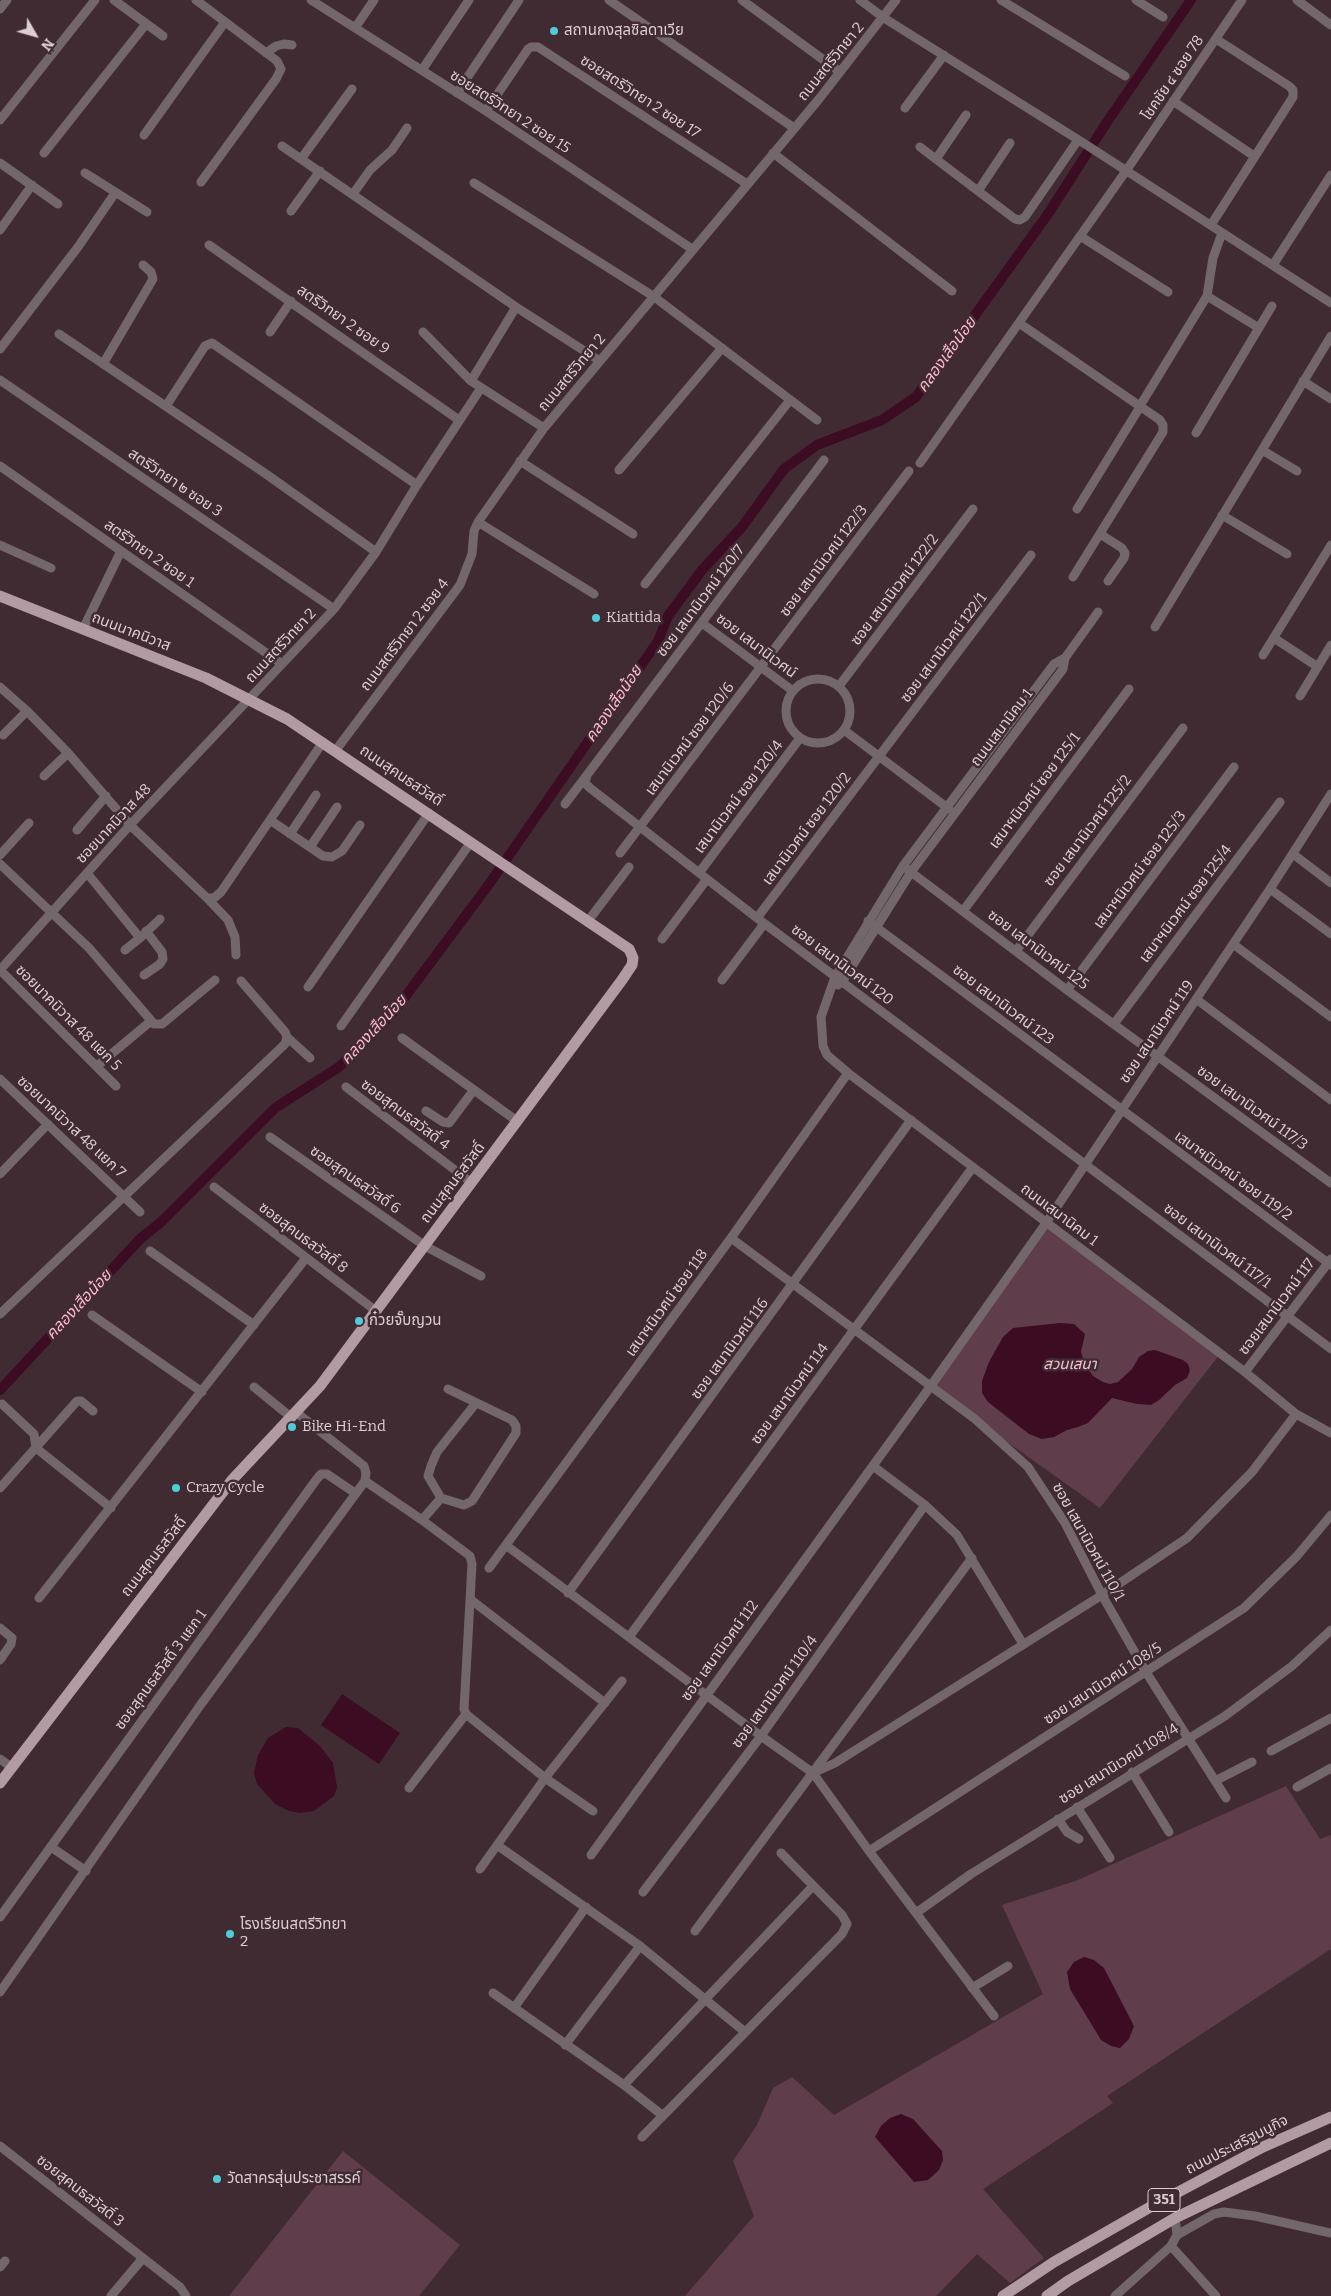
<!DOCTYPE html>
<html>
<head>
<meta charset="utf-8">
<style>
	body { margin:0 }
	#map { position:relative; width:1331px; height:2296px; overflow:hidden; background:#412b33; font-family:Bitter,serif }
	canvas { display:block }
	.north { position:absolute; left:10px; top:10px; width:50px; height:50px; -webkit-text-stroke:4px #412b33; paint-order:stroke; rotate:128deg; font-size:14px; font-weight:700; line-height:20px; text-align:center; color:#ddced3 }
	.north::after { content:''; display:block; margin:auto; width:18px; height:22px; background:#ddced3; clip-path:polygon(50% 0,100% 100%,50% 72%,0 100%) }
</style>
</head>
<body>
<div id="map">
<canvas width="1331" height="2296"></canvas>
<div class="north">N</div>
</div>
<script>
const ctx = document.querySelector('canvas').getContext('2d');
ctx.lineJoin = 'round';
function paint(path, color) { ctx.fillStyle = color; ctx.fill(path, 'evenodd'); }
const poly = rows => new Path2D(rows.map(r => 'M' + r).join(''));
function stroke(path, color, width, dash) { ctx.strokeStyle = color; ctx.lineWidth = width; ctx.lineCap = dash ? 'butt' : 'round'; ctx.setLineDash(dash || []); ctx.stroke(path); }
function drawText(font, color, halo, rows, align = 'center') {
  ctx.font = font + ' Bitter,"Noto Sans Thai",serif'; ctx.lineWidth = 5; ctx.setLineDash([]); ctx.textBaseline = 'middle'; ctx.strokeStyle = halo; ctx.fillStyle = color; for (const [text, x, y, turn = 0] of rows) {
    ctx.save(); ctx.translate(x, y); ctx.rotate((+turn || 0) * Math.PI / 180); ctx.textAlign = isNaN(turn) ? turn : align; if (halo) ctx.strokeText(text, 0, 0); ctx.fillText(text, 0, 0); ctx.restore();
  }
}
const green = poly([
	[1046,1223,1220,1354,1100,1508,930,1387],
	[1286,1786,1320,1839,1331,1835,1331,1949,1107,2096,1113,2103,983,2189,1044,2258,1010,2283,977,2254,936,2296,685,2296,754,2216,733,2161,757,2125,773,2088,792,2077,834,2115,1043,1994,1002,1905,1078,1880],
	[343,2151,460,2245,419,2296,229,2296]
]);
const water = poly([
	[1060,1323,1074,1324,1085,1334,1081,1352,1085,1365,1093,1376,1103,1382,1110,1384,1118,1382,1132,1369,1139,1357,1148,1351,1155,1350,1183,1360,1188,1364,1190,1370,1187,1378,1175,1385,1159,1400,1151,1405,1137,1404,1112,1398,1088,1423,1078,1427,1067,1430,1054,1437,1042,1439,1029,1434,988,1402,982,1393,982,1381,989,1362,1003,1337,1013,1328],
	[342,1694,400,1733,379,1764,321,1725],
	[286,1727,298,1728,320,1746,333,1763,337,1787,334,1796,314,1811,300,1813,289,1811,275,1804,257,1784,254,1773,258,1755,268,1738],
	[1084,1957,1094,1960,1104,1968,1134,2026,1129,2039,1120,2048,1111,2046,1101,2040,1070,1989,1067,1972,1074,1962],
	[901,2114,913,2119,942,2151,943,2160,939,2170,928,2180,914,2182,875,2137,881,2126,890,2118]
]);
const canal = poly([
	[0,1390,141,1238,160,1223,275,1108,339,1067,393,1013,487,887,558,785,658,641,668,616,702,570,742,527,784,469,817,445,882,420,916,397,1048,214,1107,122,1191,0]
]);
const minor = poly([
	[114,0,163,36],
	[196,0,277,61,281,69,276,79,201,182],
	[311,0,486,111,692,249],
	[609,0,794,128],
	[742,0,840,72],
	[860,0,884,18,1085,144,1331,303],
	[1001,0,1125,76],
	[1136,0,1163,17],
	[1297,0,1331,25],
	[0,9,7,0],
	[355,28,374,0],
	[266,53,276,46,284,44,292,45],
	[422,70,469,0],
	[457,93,519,0],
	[1173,101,1254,156],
	[905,108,944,55],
	[486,111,528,49,531,47,538,47,747,184],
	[0,120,95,0],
	[144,135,225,22],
	[282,146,516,307,600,361],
	[920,147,1015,219,1020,220,1025,217,1078,140],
	[44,153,146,24],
	[773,153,952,291],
	[301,159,352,89],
	[936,159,966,115],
	[0,163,58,204],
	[85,173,147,212],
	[474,183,653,296,817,420],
	[978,191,1010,143],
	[353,194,370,170,392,150,407,128],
	[291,211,320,171],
	[1211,225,1293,97,1293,90,1289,86,1216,39],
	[0,230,32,185],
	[1080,236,1168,292],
	[209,245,459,420],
	[1273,265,1331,175],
	[1207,296,1259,328],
	[1019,323,1160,420,1163,425,1163,432,1073,577],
	[270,332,291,301],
	[423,332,471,381,544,428],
	[59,334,266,474,376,552],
	[0,349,78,247,115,193],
	[103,364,153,279,151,272,143,265],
	[0,380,334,609],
	[471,381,516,307],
	[1303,381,1331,399],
	[1143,401,1207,296,1213,258,1222,233],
	[166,406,205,346,212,343,417,485],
	[1196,433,1272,306],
	[1262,450,1297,471],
	[824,460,587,775,585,783,590,788,757,918,1331,1349],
	[520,461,633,534],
	[920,463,1126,171,1242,0],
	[0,466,282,664],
	[619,470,722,348],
	[1077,509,1140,407],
	[1222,515,1287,554],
	[478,522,594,594],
	[1100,534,1122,548,1125,553,1124,558,1108,581],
	[0,545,51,568],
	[645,584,790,400],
	[1098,612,1065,658,1054,664,903,866,835,977,821,1017,823,1046,827,1055,848,1073,1245,1372,1296,1414,1331,1433],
	[702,623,793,691],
	[1155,627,1331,336],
	[83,629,121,551],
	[1274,638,1318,667],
	[1263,655,1331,545],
	'786 711a32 32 0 1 1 64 0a32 32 0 1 1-64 0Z',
	[839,686,973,509],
	[0,687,27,711,68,753,130,825,207,898,228,920,235,937,236,955],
	[1300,696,1331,645],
	[844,730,949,809],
	[3,735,27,711],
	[336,750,460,585,472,554,474,531,478,522,544,428,819,99,896,0],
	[44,776,68,753],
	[565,804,587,775],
	[270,820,323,856,332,857,342,851,360,825],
	[77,830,106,796],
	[290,834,316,795],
	[310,847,337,807],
	[620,853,909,471],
	[1293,854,1331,883],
	[0,855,29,823],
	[0,864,89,948,154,1024,162,1024,215,980],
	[903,866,1067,990,1331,1183],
	[87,873,140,938,160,919],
	[699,873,800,738],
	[1270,889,1331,934],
	[207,898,214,898,221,892,323,742],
	[963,911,1129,689],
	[757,918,1031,555],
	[588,921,629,867],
	[868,921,1331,1265],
	[662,939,707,879],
	[1233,944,1331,1017],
	[125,950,140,938],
	[1016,951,1183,728],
	[0,970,130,825,334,609,376,552,417,485,481,388],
	[0,970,116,1086],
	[144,975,160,964,163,959,162,952,146,931],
	[722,980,764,924],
	[838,985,842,982,911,872,1063,669,1065,658],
	[308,987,429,813],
	[1067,990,1234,767],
	[1196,999,1331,1100],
	[1114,1024,1280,802],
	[341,1026,471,842],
	[287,1037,310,1058],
	[402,1038,517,1121],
	[97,1066,151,1021],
	[0,1079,140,1212],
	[346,1087,472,1183],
	[426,1111,443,1122,449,1123,473,1091],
	[270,1137,425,1246,481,1276],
	[0,1174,48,1124],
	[214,1187,376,1311],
	[731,1238,975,1419,1028,1467,1065,1523,1102,1595,1146,1672,1226,1798],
	[150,1251,254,1325],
	[0,1314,285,1044,287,1037,285,1032,241,981],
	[92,1315,202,1392],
	[1245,1372,1331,1259],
	[254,1387,292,1418],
	[2,1404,34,1434,36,1448],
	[36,1448,111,1508],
	[873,1466,925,1505,957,1535,1023,1644],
	[365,1481,422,1520,470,1556,472,1564,464,1709,466,1714,545,1778,593,1811],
	[0,1488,77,1401,81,1401,93,1411],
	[441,1498,428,1476,431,1466,437,1452,476,1403],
	[422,1520,441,1498,464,1505,472,1501,516,1433,516,1426,512,1420,448,1389],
	[507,1546,761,1736,813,1773,869,1851,994,2016],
	[489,1568,731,1238,848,1073],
	[568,1593,911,1120],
	[39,1598,306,1258],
	[470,1599,605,1703],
	[0,1628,12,1638,11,1644,0,1660],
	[629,1637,973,1167],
	[1271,1751,1331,1718],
	[0,1759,11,1767],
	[1132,1772,1169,1832],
	[813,1773,835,1763,1102,1595,1187,1538,1252,1472,1296,1414],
	[1215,1781,1252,1762],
	[1297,1787,1331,1768],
	[409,1788,466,1714],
	[1077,1807,1110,1858],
	[1058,1819,1067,1832,1079,1839],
	[497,1845,640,1946,745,2032],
	[51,1847,86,1871],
	[869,1851,1244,1608,1297,1556,1331,1515],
	[591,1855,930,1387,1046,1223,1270,889,1331,794],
	[480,1869,545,1778,622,1681],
	[643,1892,761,1736,925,1505],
	[916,1913,971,1874,1225,1716,1292,1666,1331,1630],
	[0,1917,316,1480,321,1474,327,1474,355,1493],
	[695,1931,972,1558],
	[972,1988,1008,1966],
	[0,1992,199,1707,365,1481,366,1473,364,1466,297,1413],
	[493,1993,624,2085,662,2115],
	[514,2008,586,1907],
	[565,2045,640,1946],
	[624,2085,813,1886],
	[642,2137,842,1934,847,1924,842,1915,781,1853],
	[0,2146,180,2287,186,2296],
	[1177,2235,1214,2214,1224,2212,1255,2216,1331,2233],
	[1171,2246,1216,2296],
	[0,2267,5,2261],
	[111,2296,143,2258],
	[1115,2296,1171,2246,1177,2235,1175,2218]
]);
const major = poly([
	[0,596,206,678,287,719,629,949,633,958,632,965,622,980,320,1386,232,1480,0,1783],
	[1003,2296,1054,2262,1152,2206,1263,2147,1331,2117],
	[1047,2296,1068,2281,1175,2218,1331,2143]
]);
const markers = [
	[554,31,5,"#52cbd9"],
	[596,618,5,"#52cbd9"],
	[359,1321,5,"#52cbd9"],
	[292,1427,5,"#52cbd9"],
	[176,1488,5,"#52cbd9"],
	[230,1934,5,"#52cbd9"],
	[217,2179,5,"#52cbd9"]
];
const shields = [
	[1164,2200,32]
];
const shieldNames = [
	["351",1164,2200]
];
const poiNames = [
	["สถานกงสุลซิลดาเวีย",564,31],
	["Kiattida",606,618],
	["ก๋วยจั๊บญวน",369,1321],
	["Bike Hi-End",302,1427],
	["Crazy Cycle",186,1488],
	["โรงเรียนสตรีวิทยา",240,1925],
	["2",240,1942],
	["วัดสาครสุ่นประชาสรรค์",227,2179]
];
const streetNames = [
	["ถนนสตรีวิทยา 2",831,62,-51],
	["โชคชัย ๔ ซอย 78",1173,78,-56],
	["ซอยสตรีวิทยา 2 ซอย 17",640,97,33],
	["ซอยสตรีวิทยา 2 ซอย 15",510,112,33],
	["สตรีวิทยา 2 ซอย 9",343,320,35],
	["ถนนสตรีวิทยา 2",572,373,-50],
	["สตรีวิทยา ๒ ซอย 3",175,483,34],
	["สตรีวิทยา 2 ซอย 1",149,554,35],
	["ซอย เสนานิเวศน์ 122/3",824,561,-53],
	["ซอย เสนานิเวศน์ 122/2",895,590,-53],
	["ซอย เสนานิเวศน์ 120/7",701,601,-53],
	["ถนนนาคนิวาส",131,632,21],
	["ถนนสตรีวิทยา 2 ซอย 4",405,635,-53],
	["ถนนสตรีวิทยา 2",281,646,-47],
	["ซอย เสนานิเวศน์",756,646,37],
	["ซอย เสนานิเวศน์ 122/1",944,648,-53],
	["ถนนเสนานิคม 1",1002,728,-53],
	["เสนานิเวศน์ ซอย 120/6",690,739,-53],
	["ถนนสุคนธสวัสดิ์",401,776,34],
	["เสนาฯนิเวศน์ ซอย 125/1",1035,791,-53],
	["เสนานิเวศน์ ซอย 120/4",739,797,-53],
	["ซอยนาคนิวาส 48",114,824,-47],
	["เสนานิเวศน์ ซอย 120/2",807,829,-53],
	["ซอย เสนานิเวศน์ 125/2",1088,831,-53],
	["เสนาฯนิเวศน์ ซอย 125/3",1140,870,-53],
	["เสนาฯนิเวศน์ ซอย 125/4",1186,904,-53],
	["ซอย เสนานิเวศน์ 125",1038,950,37],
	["ซอย เสนานิเวศน์ 120",842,965,37],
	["ซอย เสนานิเวศน์ 123",1003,1005,37],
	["ซอยนาคนิวาส 48 แยก 5",68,1018,45],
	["ซอย เสนานิเวศน์ 119",1157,1032,-56],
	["ซอย เสนานิเวศน์ 117/3",1252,1108,36],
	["ซอยสุคนธสวัสดิ์ 4",405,1115,37],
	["ซอยนาคนิวาส 48 แยก 7",71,1127,43],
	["เสนาฯนิเวศน์ ซอย 119/2",1233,1176,36],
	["ซอยสุคนธสวัสดิ์ 6",355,1180,35],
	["ถนนสุคนธสวัสดิ์",453,1183,-53],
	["ถนนเสนานิคม 1",1059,1215,37],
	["ซอยสุคนธสวัสดิ์ 8",303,1238,37],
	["ซอย เสนานิเวศน์ 117/1",1217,1246,37],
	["เสนาฯนิเวศน์ ซอย 118",667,1303,-54],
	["ซอยเสนานิเวศน์ 117",1277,1307,-53],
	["ซอย เสนานิเวศน์ 116",730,1349,-54],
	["ซอย เสนานิเวศน์ 114",790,1394,-54],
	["ซอย เสนานิเวศน์ 110/1",1088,1542,61],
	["ถนนสุคนธสวัสดิ์",154,1557,-52],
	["ซอย เสนานิเวศน์ 112",720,1651,-54],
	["ซอยสุคนธสวัสดิ์ 3 แยก 1",161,1670,-54],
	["ซอย เสนานิเวศน์ 108/5",1103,1684,-33],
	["ซอย เสนานิเวศน์ 110/4",775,1692,-54],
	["ซอย เสนานิเวศน์ 108/4",1119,1764,-32],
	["ถนนประเสริฐมนูกิจ",1237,2145,-27],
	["ซอยสุคนธสวัสดิ์ 3",80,2191,38]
];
const parkNames = [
	["สวนเสนา",1070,1365]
];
const waterNames = [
	["คลองเสือน้อย",947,355,-54],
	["คลองเสือน้อย",614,704,-56],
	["คลองเสือน้อย",374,1030,-47],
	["คลองเสือน้อย",79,1305,-47]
];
paint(green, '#603d4a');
paint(water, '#3b0c22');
stroke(canal, '#3b0c22', 10);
stroke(minor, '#73676b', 9);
stroke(major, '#b29ba2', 11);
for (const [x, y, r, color] of markers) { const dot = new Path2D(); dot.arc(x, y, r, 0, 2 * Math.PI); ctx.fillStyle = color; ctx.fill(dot); stroke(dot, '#412b33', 2); }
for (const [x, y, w] of shields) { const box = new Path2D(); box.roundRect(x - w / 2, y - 11.5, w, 23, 4); ctx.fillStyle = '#412b33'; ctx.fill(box); stroke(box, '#ddced3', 1); }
drawText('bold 14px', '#ddced3', null, shieldNames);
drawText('15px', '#ddced3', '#412b33', poiNames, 'left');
drawText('15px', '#ddced3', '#412b33', streetNames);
drawText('italic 15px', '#f4c0d2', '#412b33', parkNames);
drawText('italic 16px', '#ffb9d1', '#412b33', waterNames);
</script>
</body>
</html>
